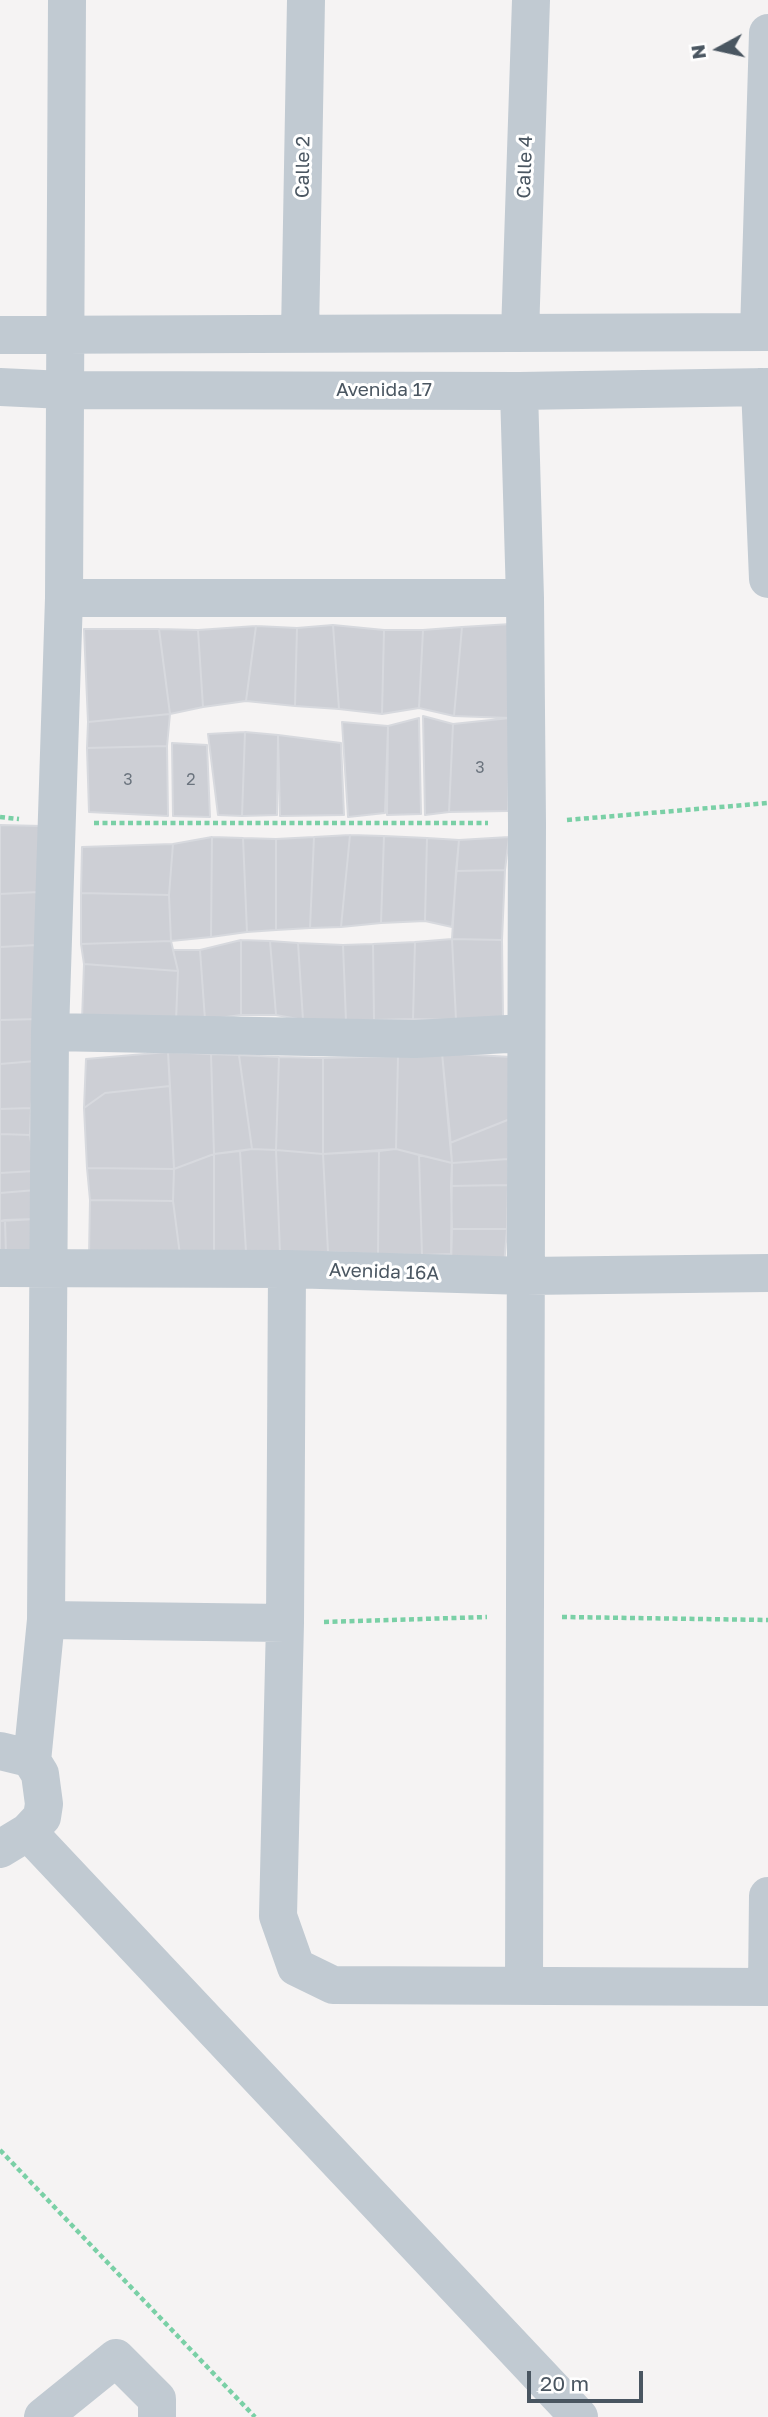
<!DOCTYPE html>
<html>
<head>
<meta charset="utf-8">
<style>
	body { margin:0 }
	#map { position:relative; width:768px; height:2417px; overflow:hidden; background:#f5f3f3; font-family:"Golos Text",sans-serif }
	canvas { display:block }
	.north { position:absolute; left:684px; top:14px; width:70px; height:70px; -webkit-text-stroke:5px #fff; paint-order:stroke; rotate:262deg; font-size:19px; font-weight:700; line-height:28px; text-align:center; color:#4a5661 }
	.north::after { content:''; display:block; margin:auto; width:24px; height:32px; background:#4a5661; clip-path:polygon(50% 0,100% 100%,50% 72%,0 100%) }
	.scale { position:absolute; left:527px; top:2371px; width:116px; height:32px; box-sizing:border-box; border:4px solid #4a5661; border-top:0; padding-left:9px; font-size:21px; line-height:24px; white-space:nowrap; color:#4a5661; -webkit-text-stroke:5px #fff; paint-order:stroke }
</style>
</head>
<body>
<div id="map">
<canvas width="768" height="2417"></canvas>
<div class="north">N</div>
<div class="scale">20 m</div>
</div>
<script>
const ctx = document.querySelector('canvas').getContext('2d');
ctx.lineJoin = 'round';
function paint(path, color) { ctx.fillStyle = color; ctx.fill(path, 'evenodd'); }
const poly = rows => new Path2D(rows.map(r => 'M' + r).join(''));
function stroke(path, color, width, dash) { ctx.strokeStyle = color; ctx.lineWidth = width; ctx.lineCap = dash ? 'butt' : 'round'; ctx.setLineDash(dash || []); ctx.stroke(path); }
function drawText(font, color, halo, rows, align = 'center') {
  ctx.font = font + ' "Golos Text",sans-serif'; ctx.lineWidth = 6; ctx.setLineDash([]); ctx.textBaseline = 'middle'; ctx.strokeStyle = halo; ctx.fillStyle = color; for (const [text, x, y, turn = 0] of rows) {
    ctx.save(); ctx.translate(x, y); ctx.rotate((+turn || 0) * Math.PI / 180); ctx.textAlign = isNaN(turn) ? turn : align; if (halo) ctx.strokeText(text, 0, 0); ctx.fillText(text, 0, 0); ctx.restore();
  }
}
const building = poly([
	[511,624,510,718,454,716,462,627,511,624],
	[333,625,384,630,382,714,339,709,333,625],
	[333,625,339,709,295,706,297,628,333,625],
	[256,626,297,628,295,706,246,701,256,626],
	[256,626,246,701,203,707,198,630,256,626],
	[462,627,454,716,419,708,423,630,462,627],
	[84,629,159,629,170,714,88,722,84,629],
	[159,629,198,630,203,707,170,714,159,629],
	[384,630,423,630,419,708,382,714,384,630],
	[170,714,167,746,87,748,88,722,170,714],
	[423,716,453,724,449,812,425,815,423,716],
	[419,718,421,814,387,815,388,726,419,718],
	[510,718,508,811,449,812,453,724,510,718],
	[342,722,388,726,385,813,348,817,342,722],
	[245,732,242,816,218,815,208,734,245,732],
	[245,732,278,735,277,815,242,816,245,732],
	[278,735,341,743,344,815,280,816,278,735],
	[172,743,207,745,210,817,173,816,172,743],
	[167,746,168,816,89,812,87,748,167,746],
	[0,825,42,826,38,892,0,894,0,825],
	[350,835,341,927,310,928,314,837,350,835],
	[350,835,384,836,381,923,341,927,350,835],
	[384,836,427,838,425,921,381,923,384,836],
	[212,837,211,937,171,941,169,895,173,844,212,837],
	[212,837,243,838,247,932,211,937,212,837],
	[314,837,310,928,276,930,276,839,314,837],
	[509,837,505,870,456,871,459,840,509,837],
	[243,838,276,839,276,930,247,932,243,838],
	[427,838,459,840,452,927,425,921,427,838],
	[173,844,169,895,81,893,82,847,173,844],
	[505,870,502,940,452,939,456,871,505,870],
	[38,892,37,945,0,947,0,894,38,892],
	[81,893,169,895,171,941,81,944,81,893],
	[452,939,502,940,503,1017,456,1020,452,939],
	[452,939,456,1020,413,1019,415,942,452,939],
	[241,940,270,941,276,1015,241,1015,241,940],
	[241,940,241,1015,205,1020,200,950,241,940],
	[171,941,178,971,84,964,81,944,171,941],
	[270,941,298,943,303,1020,276,1015,270,941],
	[415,942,413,1019,374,1020,373,944,415,942],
	[298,943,343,945,346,1021,303,1020,298,943],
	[373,944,374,1020,346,1021,343,945,373,944],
	[37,945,39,1019,0,1020,0,947,37,945],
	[173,950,200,950,205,1020,176,1021,178,971,173,950],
	[84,964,178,971,176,1021,82,1020,84,964],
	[39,1019,36,1061,0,1064,0,1020,39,1019],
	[168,1052,170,1086,105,1093,84,1108,86,1059,168,1052],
	[168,1052,211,1054,214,1154,174,1169,168,1052],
	[442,1053,450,1135,452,1163,396,1149,398,1056,442,1053],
	[442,1053,511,1057,510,1119,450,1143,442,1053],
	[211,1054,239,1055,252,1149,214,1154,211,1054],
	[239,1055,279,1057,276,1150,252,1149,239,1055],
	[398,1056,396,1149,323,1154,323,1058,398,1056],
	[279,1057,323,1058,323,1154,276,1150,279,1057],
	[36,1061,31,1108,0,1109,0,1064,36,1061],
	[170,1086,174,1169,87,1168,84,1108,105,1093,170,1086],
	[31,1108,30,1135,0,1134,0,1109,31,1108],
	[510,1119,508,1159,452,1163,450,1143,510,1119],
	[0,1134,30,1135,35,1171,0,1173,0,1134],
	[252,1149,276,1150,280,1253,246,1252,240,1151,252,1149],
	[396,1149,419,1155,422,1255,378,1254,379,1151,396,1149],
	[276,1150,323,1154,328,1252,280,1253,276,1150],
	[240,1151,246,1252,214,1254,214,1154,240,1151],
	[379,1151,378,1254,328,1252,323,1154,379,1151],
	[214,1154,214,1254,180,1255,173,1201,174,1169,214,1154],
	[419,1155,452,1163,451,1254,422,1255,419,1155],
	[508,1159,508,1185,451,1186,452,1163,508,1159],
	[87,1168,174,1169,173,1201,90,1200,87,1168],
	[35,1171,36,1190,0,1193,0,1173,35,1171],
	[508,1185,507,1229,452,1229,451,1186,508,1185],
	[36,1190,36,1219,0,1221,0,1193,36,1190],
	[90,1200,173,1201,180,1255,89,1256,90,1200],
	[36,1219,37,1252,6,1255,5,1220,36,1219],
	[5,1220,6,1255,0,1255,0,1221,5,1220],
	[452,1229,507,1229,504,1266,451,1266,452,1229]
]);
const path = poly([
	[0,817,19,819],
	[567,820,768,803],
	[94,823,488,823],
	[562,1617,768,1620],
	[324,1622,487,1617],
	[0,2150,255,2417]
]);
const minor = poly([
	[759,332,768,33],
	[520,333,531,0],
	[300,334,306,0],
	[0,335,768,332],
	[0,387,64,390,519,391,768,387],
	[760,387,768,579],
	[519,391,525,598,527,823,524,1986],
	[64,598,525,598],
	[50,1032,415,1039,526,1033],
	[0,1268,287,1269,526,1276,768,1273],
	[287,1269,285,1623,278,1916,296,1967,333,1985,768,1987],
	[46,1620,285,1623],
	[0,1751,25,1757,32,1761,40,1774,44,1804,42,1817,28,1832,0,1849],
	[32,1761,46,1620,50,1032,64,598,67,0],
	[28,1832,579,2417],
	[767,1987,768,1896],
	[43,2417,116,2358,157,2399,157,2417]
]);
const numberNames = [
	["3",480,768],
	["3",128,780],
	["2",191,780]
];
const streetNames = [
	["Calle 2",303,167,-89],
	["Calle 4",525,167,-88],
	["Avenida 17",384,390],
	["Avenida 16A",384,1272,2]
];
paint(building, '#cdcfd5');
stroke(building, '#d7d9de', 2);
stroke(path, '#7ad0a6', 4.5, [5, 3.5]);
stroke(minor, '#c1cad2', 38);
drawText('16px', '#6b747e', null, numberNames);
drawText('19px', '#4a5661', '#fff', streetNames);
</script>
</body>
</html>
